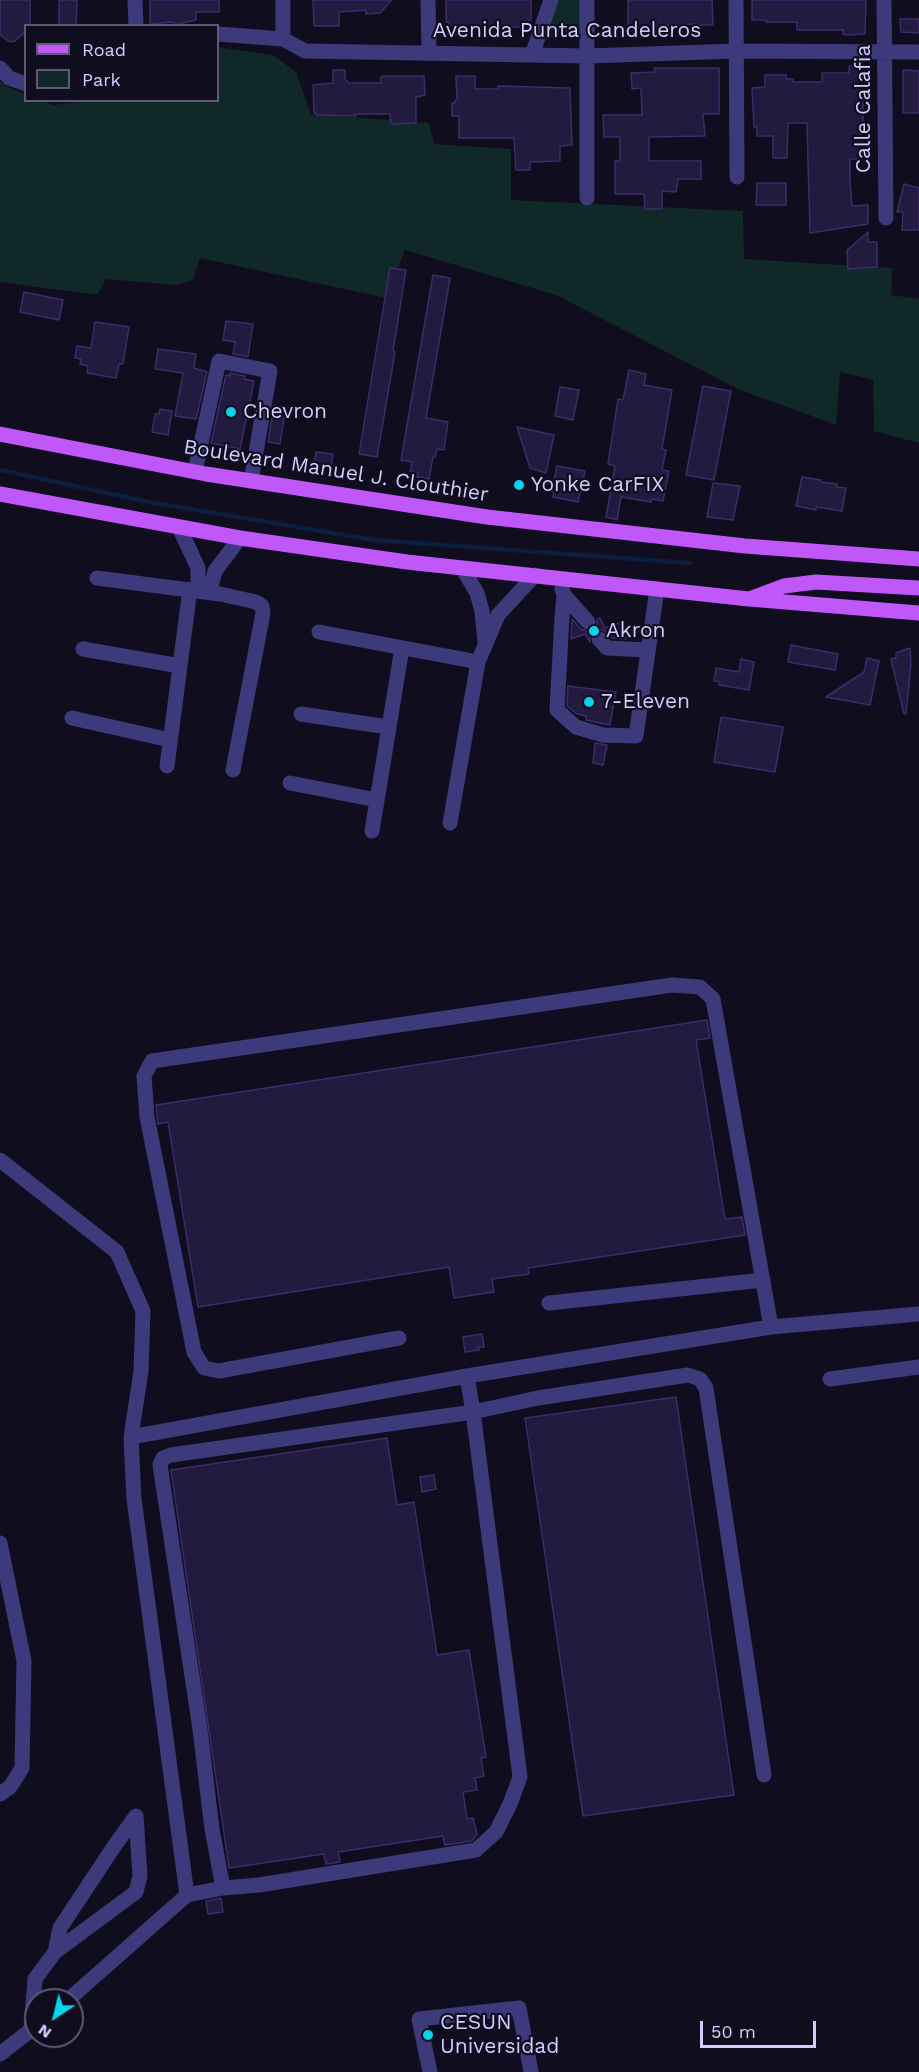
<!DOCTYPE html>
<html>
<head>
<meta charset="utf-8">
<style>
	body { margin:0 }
	#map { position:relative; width:919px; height:2072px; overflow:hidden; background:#100d1e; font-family:"Work Sans",sans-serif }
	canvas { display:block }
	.legend { position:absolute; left:24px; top:24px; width:195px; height:78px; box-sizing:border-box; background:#100d1e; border:2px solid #5e5977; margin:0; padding:8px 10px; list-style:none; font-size:18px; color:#d3ccfd }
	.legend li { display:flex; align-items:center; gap:12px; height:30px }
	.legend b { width:30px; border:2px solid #5e5977 }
	.north { position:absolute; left:24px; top:1988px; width:60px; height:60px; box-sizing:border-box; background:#100d1e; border:2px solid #5e5977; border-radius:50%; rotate:215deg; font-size:16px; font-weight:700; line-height:24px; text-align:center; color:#d3ccfd }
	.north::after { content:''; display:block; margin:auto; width:21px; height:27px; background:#08d3ed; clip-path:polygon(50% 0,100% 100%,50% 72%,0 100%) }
	.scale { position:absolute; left:700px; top:2021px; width:116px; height:27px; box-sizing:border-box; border:3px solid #d3ccfd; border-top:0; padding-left:8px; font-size:18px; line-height:21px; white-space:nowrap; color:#d3ccfd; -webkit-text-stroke:4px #100d1e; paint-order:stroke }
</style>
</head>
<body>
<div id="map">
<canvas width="919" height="2072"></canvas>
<ul class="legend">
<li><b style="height:8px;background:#bf57f9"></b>Road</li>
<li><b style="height:16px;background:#102828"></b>Park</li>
</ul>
<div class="north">N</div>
<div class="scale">50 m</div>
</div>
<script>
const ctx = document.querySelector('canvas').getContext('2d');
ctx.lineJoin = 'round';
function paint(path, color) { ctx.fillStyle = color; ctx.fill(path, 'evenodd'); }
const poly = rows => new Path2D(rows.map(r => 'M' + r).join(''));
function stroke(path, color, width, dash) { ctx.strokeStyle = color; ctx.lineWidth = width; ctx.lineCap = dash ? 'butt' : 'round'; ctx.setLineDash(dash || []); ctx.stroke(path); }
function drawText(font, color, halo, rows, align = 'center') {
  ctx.font = font + ' "Work Sans",sans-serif'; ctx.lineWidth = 4.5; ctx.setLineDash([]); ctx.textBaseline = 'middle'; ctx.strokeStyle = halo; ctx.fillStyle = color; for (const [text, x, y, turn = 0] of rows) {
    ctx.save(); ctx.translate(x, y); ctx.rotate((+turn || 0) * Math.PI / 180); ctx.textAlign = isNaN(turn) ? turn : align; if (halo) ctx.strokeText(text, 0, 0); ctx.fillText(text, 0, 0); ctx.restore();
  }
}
const green = poly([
	[557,0,580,0,580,36,545,38],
	[218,47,273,55,296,72,311,114,429,123,434,144,511,149,511,200,743,211,744,259,892,268,891,295,919,299,919,443,874,431,873,380,840,372,836,425,738,389,556,295,405,250,386,298,200,258,193,280,176,285,106,279,97,295,0,282,0,81,6,86,25,94,26,100,43,101,54,105,95,100,218,100]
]);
const stream = poly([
	[0,470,149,502,374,540,690,563]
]);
const building = poly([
	[0,0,30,0,30,26,26,26,26,31,15,41,10,42,0,35,0,0],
	[59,0,77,0,76,26,59,26,59,0],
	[150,0,219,0,219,12,196,12,196,20,174,25,174,22,150,24,150,0],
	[313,0,392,0,380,13,366,14,366,10,339,12,339,26,314,26,313,0],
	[446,0,531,0,531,20,528,20,528,25,524,27,462,28,462,35,449,35,449,22,446,22,446,0],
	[628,0,712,0,713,25,696,25,696,24,668,25,667,32,646,34,646,28,628,28,628,0],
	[752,0,866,0,865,34,846,35,843,34,843,30,797,30,797,22,766,22,766,20,752,20,752,0],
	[900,19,919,19,919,33,901,32,900,19],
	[849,66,867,66,867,93,863,94,863,147,859,147,860,159,850,159,850,180,852,206,868,205,868,224,810,233,807,123,788,123,787,158,773,158,773,136,757,136,757,127,754,127,752,88,765,87,765,75,786,75,786,79,793,79,793,82,822,82,822,73,849,73,849,66],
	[654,68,719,68,719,114,703,114,705,136,649,137,649,161,701,161,701,179,678,179,676,192,662,191,662,209,645,209,644,194,615,194,615,161,620,161,620,137,604,137,603,115,642,115,641,88,632,89,631,73,655,72,654,68],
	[333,70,345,70,345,79,349,83,381,83,381,77,384,76,424,76,425,95,416,97,416,123,391,124,390,114,355,114,356,116,316,115,316,113,314,113,313,85,333,83,333,70],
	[903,70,919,71,919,113,903,113,903,70],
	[456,76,475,76,475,89,498,89,498,86,570,88,572,145,560,146,560,161,530,162,530,170,516,170,514,138,459,138,459,116,452,116,452,103,455,103,455,100,457,99,456,76],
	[757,183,786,183,786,205,756,205,757,183],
	[904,184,919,188,919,230,902,230,903,212,897,212,904,184],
	[868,232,868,242,877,242,877,267,848,269,847,250,868,232],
	[390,268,406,270,393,351,395,352,377,457,359,454,390,268],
	[433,275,450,278,426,418,448,422,444,450,437,449,435,457,433,457,429,479,417,477,418,473,410,471,412,462,401,460,433,275],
	[24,292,63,300,59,320,20,312,24,292],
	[226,321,253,324,248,357,233,354,235,342,223,340,226,321],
	[95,322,129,327,123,364,119,364,116,378,87,373,88,366,80,364,81,359,75,358,77,346,91,348,95,322],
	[158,349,196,354,194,368,207,372,196,419,175,416,183,373,155,369,158,349],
	[629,370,646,374,644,385,672,390,662,449,666,450,662,470,669,471,663,501,652,499,651,502,621,497,617,520,606,517,615,466,608,464,618,399,623,400,629,370],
	[230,373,245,376,244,379,254,381,240,449,211,443,226,375,230,376,230,373],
	[703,386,731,391,714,480,686,475,703,386],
	[560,387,579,390,573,420,555,416,560,387],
	[274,405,286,407,280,444,268,442,274,405],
	[160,409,172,411,168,435,152,432,155,414,159,414,160,409],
	[517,427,554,435,546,473,530,468,517,427],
	[316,452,333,454,331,467,314,465,316,452],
	[557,466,585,471,578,502,553,497,554,492,552,491,557,466],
	[802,477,821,480,821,482,837,484,837,487,846,488,842,511,816,507,816,510,796,506,802,477],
	[713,483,740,486,733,520,707,517,713,483],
	[600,618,605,628,619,623,626,639,612,638,603,630,598,629,590,635,590,642,585,634,571,639,572,619,581,629,589,632,595,629,597,624,597,619,600,618],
	[791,645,838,654,835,670,788,662,791,645],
	[910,648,911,664,906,714,904,714,891,659,896,658,896,653,910,648],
	[867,658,879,661,870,705,826,697,864,672,867,658],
	[741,659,754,662,749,690,719,685,720,682,714,681,716,668,739,672,741,659],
	[568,686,616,692,610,725,586,720,586,716,577,714,567,706,568,686],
	[721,717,783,727,775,772,714,762,721,717],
	[595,743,607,745,603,765,593,763,595,743],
	[707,1020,710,1038,696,1040,725,1219,742,1217,745,1235,528,1268,529,1274,492,1279,494,1292,454,1298,449,1267,198,1307,168,1122,158,1124,156,1105,707,1020],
	[482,1334,484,1347,478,1347,479,1350,465,1352,463,1337,482,1334],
	[676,1397,734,1795,583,1816,525,1418,676,1397],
	[387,1438,397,1505,414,1502,437,1655,469,1650,486,1757,481,1758,484,1776,475,1778,477,1790,463,1792,467,1819,473,1818,477,1834,472,1841,445,1845,443,1836,338,1852,340,1862,326,1864,324,1854,229,1868,171,1470,387,1438],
	[434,1475,436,1489,422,1492,420,1477,434,1475],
	[221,1898,223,1912,208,1914,206,1901,221,1898]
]);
const minor = poly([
	[135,0,136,26],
	[283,0,283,39],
	[428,0,429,52],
	[587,0,587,198],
	[736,0,737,177],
	[884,0,886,218],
	[218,34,283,39,305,51,587,56,736,51,919,52],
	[532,55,551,0],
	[0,68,9,78,26,84],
	[195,471,219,361,270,371,251,481],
	[179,527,198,568,198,579,205,592,212,583,215,571,240,538],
	[462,568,477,593,482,611,485,642],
	[97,578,220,594,256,602,262,606,263,613,233,770],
	[562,589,564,595,588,622],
	[564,595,562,617,557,710,576,727,603,735,636,736,657,589],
	[319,632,478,662],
	[599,639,607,648,647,650],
	[83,649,180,666],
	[301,714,388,727],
	[72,718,170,740],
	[167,766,190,589],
	[290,783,377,800],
	[450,823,478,662,498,615,535,575],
	[372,831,402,648],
	[0,1160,117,1252,143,1311,141,1371,131,1437],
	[549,1303,763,1280],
	[399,1338,219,1371,204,1368,194,1352,147,1117,144,1076,152,1061,672,985,700,987,713,999,771,1327],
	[830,1379,919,1367],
	[0,1543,24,1661,22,1768,10,1787,0,1794],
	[223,1888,212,1829,200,1729,160,1465,163,1458,171,1455,473,1412,538,1398,688,1375,700,1379,706,1388,764,1775],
	[187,1895,223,1888,259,1885,476,1850,496,1832,510,1804,520,1777,473,1412,467,1376],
	[68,2000,187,1895,134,1499,131,1437,467,1376,771,1327,919,1314],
	[31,2030,35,1979,55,1952,136,1892,140,1876,136,1816,115,1845,60,1928,55,1952],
	[0,2054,36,2026],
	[430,2072,419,2019,519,2008,531,2072]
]);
const major = poly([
	[0,434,206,474,487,517,745,546,919,559],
	[0,494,240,538,407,562,749,599,919,613],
	[752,598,784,586,816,582,919,588]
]);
const markers = [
	[231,412,6,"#08d3ed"],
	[519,485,6,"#08d3ed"],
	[594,631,6,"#08d3ed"],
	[589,702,6,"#08d3ed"],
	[428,2035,6,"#08d3ed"]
];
const streetNames = [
	["Avenida Punta Candeleros",567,31],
	["Calle Calafia",864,109,-90],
	["Boulevard Manuel J. Clouthier",336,471,9]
];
const poiNames = [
	["Chevron",243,412],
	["Yonke CarFIX",531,485],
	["Akron",606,631],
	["7-Eleven",601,702],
	["CESUN",440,2023],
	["Universidad",440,2047]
];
paint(green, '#102828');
stroke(stream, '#0c1e3e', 4.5);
paint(building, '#221a3f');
stroke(building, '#3a2d6a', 1.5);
stroke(minor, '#3d3a7c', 15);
stroke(major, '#bf57f9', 15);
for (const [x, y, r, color] of markers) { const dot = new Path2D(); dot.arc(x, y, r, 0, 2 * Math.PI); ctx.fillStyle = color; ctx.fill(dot); stroke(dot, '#100d1e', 2); }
drawText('21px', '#d3ccfd', '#100d1e', streetNames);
drawText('21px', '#d3ccfd', '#100d1e', poiNames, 'left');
</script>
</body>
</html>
